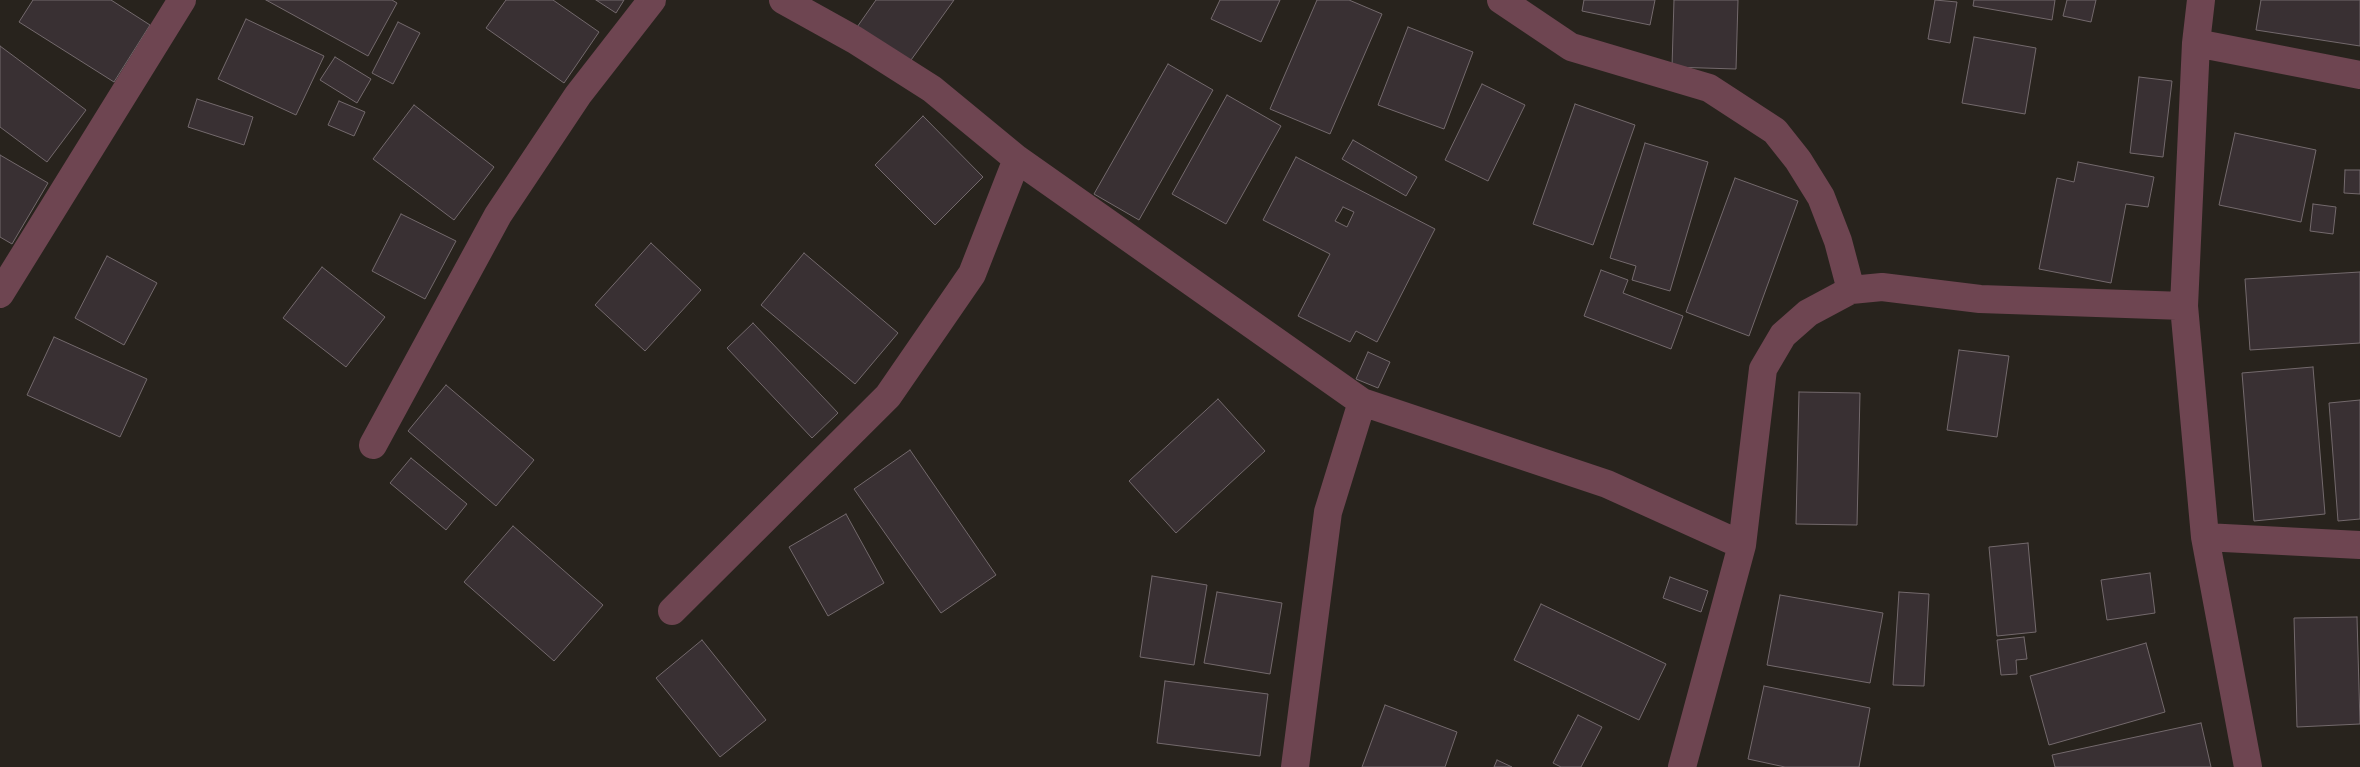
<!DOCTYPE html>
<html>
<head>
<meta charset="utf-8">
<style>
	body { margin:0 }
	canvas { display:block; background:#28231d }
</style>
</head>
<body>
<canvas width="2360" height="767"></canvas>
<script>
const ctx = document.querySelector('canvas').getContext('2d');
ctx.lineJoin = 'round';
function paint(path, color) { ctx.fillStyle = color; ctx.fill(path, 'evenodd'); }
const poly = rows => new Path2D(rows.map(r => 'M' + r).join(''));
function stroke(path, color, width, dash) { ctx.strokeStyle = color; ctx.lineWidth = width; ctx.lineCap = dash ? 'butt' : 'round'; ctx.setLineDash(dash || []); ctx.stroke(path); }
const building = poly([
	[33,0,111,0,150,25,114,82,19,22,33,0],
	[266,0,392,0,397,3,368,56,266,0],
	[506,0,553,0,599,32,564,83,486,28,506,0],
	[596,0,624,0,616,13,596,0],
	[876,0,954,0,906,67,855,30,876,0],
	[1220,0,1280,0,1261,42,1211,19,1220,0],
	[1317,0,1349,0,1382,14,1330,134,1270,109,1317,0],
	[1584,0,1655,0,1650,25,1582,11,1584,0],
	[1674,0,1738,0,1736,69,1672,67,1674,0],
	[1935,0,1957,2,1950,43,1928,39,1935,0],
	[1974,0,2055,0,2052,20,1973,6,1974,0],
	[2067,0,2096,0,2091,22,2063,16,2067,0],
	[2261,0,2360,0,2360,46,2256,30,2261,0],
	[246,19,324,56,296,115,218,79,246,19],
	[398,22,420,33,393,84,372,73,398,22],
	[1408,27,1473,52,1444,129,1378,105,1408,27],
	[1974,37,2036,48,2025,114,1962,103,1974,37],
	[0,46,86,110,47,162,0,127,0,46],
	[335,57,371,79,357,103,320,80,335,57],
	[1168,64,1213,90,1139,220,1094,194,1168,64],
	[2139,77,2172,81,2163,157,2130,153,2139,77],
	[1482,84,1525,105,1488,181,1445,160,1482,84],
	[1227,95,1281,126,1226,224,1172,194,1227,95],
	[197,99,253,117,244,145,188,127,197,99],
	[339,101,365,112,354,136,328,125,339,101],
	[1575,104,1635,125,1593,245,1533,224,1575,104],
	[414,105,494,167,454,220,373,159,414,105],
	[923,116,983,177,935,225,875,165,923,116],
	[2235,133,2316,150,2301,222,2219,205,2235,133],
	[1353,140,1417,177,1406,196,1342,159,1353,140],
	[1645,143,1708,162,1670,291,1632,280,1636,266,1610,258,1645,143],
	[0,155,48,183,12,244,0,237,0,155],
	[1296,157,1435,229,1377,342,1356,331,1350,342,1298,316,1330,254,1263,220,1296,157],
	[1343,207,1354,212,1347,227,1335,221,1343,207],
	[2078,162,2154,177,2148,207,2126,204,2111,283,2039,269,2057,178,2074,182,2078,162],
	[2345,170,2360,170,2360,194,2344,193,2345,170],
	[1735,178,1798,201,1749,336,1686,312,1735,178],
	[2313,204,2336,207,2333,234,2310,231,2313,204],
	[401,214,456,241,425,299,372,271,401,214],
	[651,243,701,290,645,351,595,305,651,243],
	[804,253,898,333,855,384,761,305,804,253],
	[107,256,157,283,124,345,75,318,107,256],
	[322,267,385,317,346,367,283,318,322,267],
	[1601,270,1628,280,1623,293,1683,316,1671,349,1584,316,1601,270],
	[2360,272,2360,343,2250,350,2245,279,2360,272],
	[753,323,838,413,812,438,727,348,753,323],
	[54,337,147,379,120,437,27,395,54,337],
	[1959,350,2009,356,1997,437,1947,430,1959,350],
	[1368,352,1390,362,1378,388,1356,379,1368,352],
	[2313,367,2325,514,2254,521,2242,373,2313,367],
	[446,385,534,460,496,506,408,431,446,385],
	[1799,392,1860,393,1857,525,1796,524,1799,392],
	[1218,399,1265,451,1176,533,1129,481,1218,399],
	[2360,400,2360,519,2338,521,2329,403,2360,400],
	[910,450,996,575,941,613,854,489,910,450],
	[411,458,467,504,446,530,390,483,411,458],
	[846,514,884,583,828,616,789,547,846,514],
	[513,526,603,605,554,661,464,582,513,526],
	[2028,543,2036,632,1997,636,1989,547,2028,543],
	[2150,573,2155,613,2107,620,2101,580,2150,573],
	[1152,576,1207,585,1194,665,1140,657,1152,576],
	[1670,577,1708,591,1701,612,1663,598,1670,577],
	[1217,592,1282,603,1270,674,1204,663,1217,592],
	[1899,592,1929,594,1924,686,1893,685,1899,592],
	[1780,595,1883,613,1870,683,1767,665,1780,595],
	[1541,604,1666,664,1639,720,1514,660,1541,604],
	[2357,617,2360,724,2297,727,2294,618,2357,617],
	[2024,637,2027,659,2016,660,2017,674,2001,675,1997,640,2024,637],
	[702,640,766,720,720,757,656,678,702,640],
	[2146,643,2165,712,2049,745,2030,676,2146,643],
	[1165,681,1268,694,1260,756,1157,743,1165,681],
	[1764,686,1870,708,1859,767,1785,767,1748,759,1764,686],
	[1385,705,1457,732,1445,767,1362,767,1385,705],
	[1578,715,1602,727,1581,767,1561,767,1553,763,1578,715],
	[2201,723,2211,767,2055,767,2052,755,2201,723],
	[1497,760,1512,767,1494,767,1497,760]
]);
const minor = poly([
	[783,0,855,40,932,89,1017,159,1362,402,1607,484,1742,545],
	[1501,0,1571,47,1709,88,1775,131,1798,160,1821,197,1838,241,1851,290],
	[2201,0,2196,43,2184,306,2205,537,2248,767],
	[2196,43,2360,75],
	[0,294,182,0],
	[373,445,498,215,578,95,652,0],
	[2205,537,2360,545],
	[672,611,888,396,972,274,1017,159],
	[1295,767,1328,512,1362,402],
	[1682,767,1742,545,1763,369,1783,335,1808,313,1851,290,1882,287,1980,299,2184,306]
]);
paint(building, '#393033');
stroke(building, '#73696c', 1);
stroke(minor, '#6e4551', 28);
</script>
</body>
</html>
